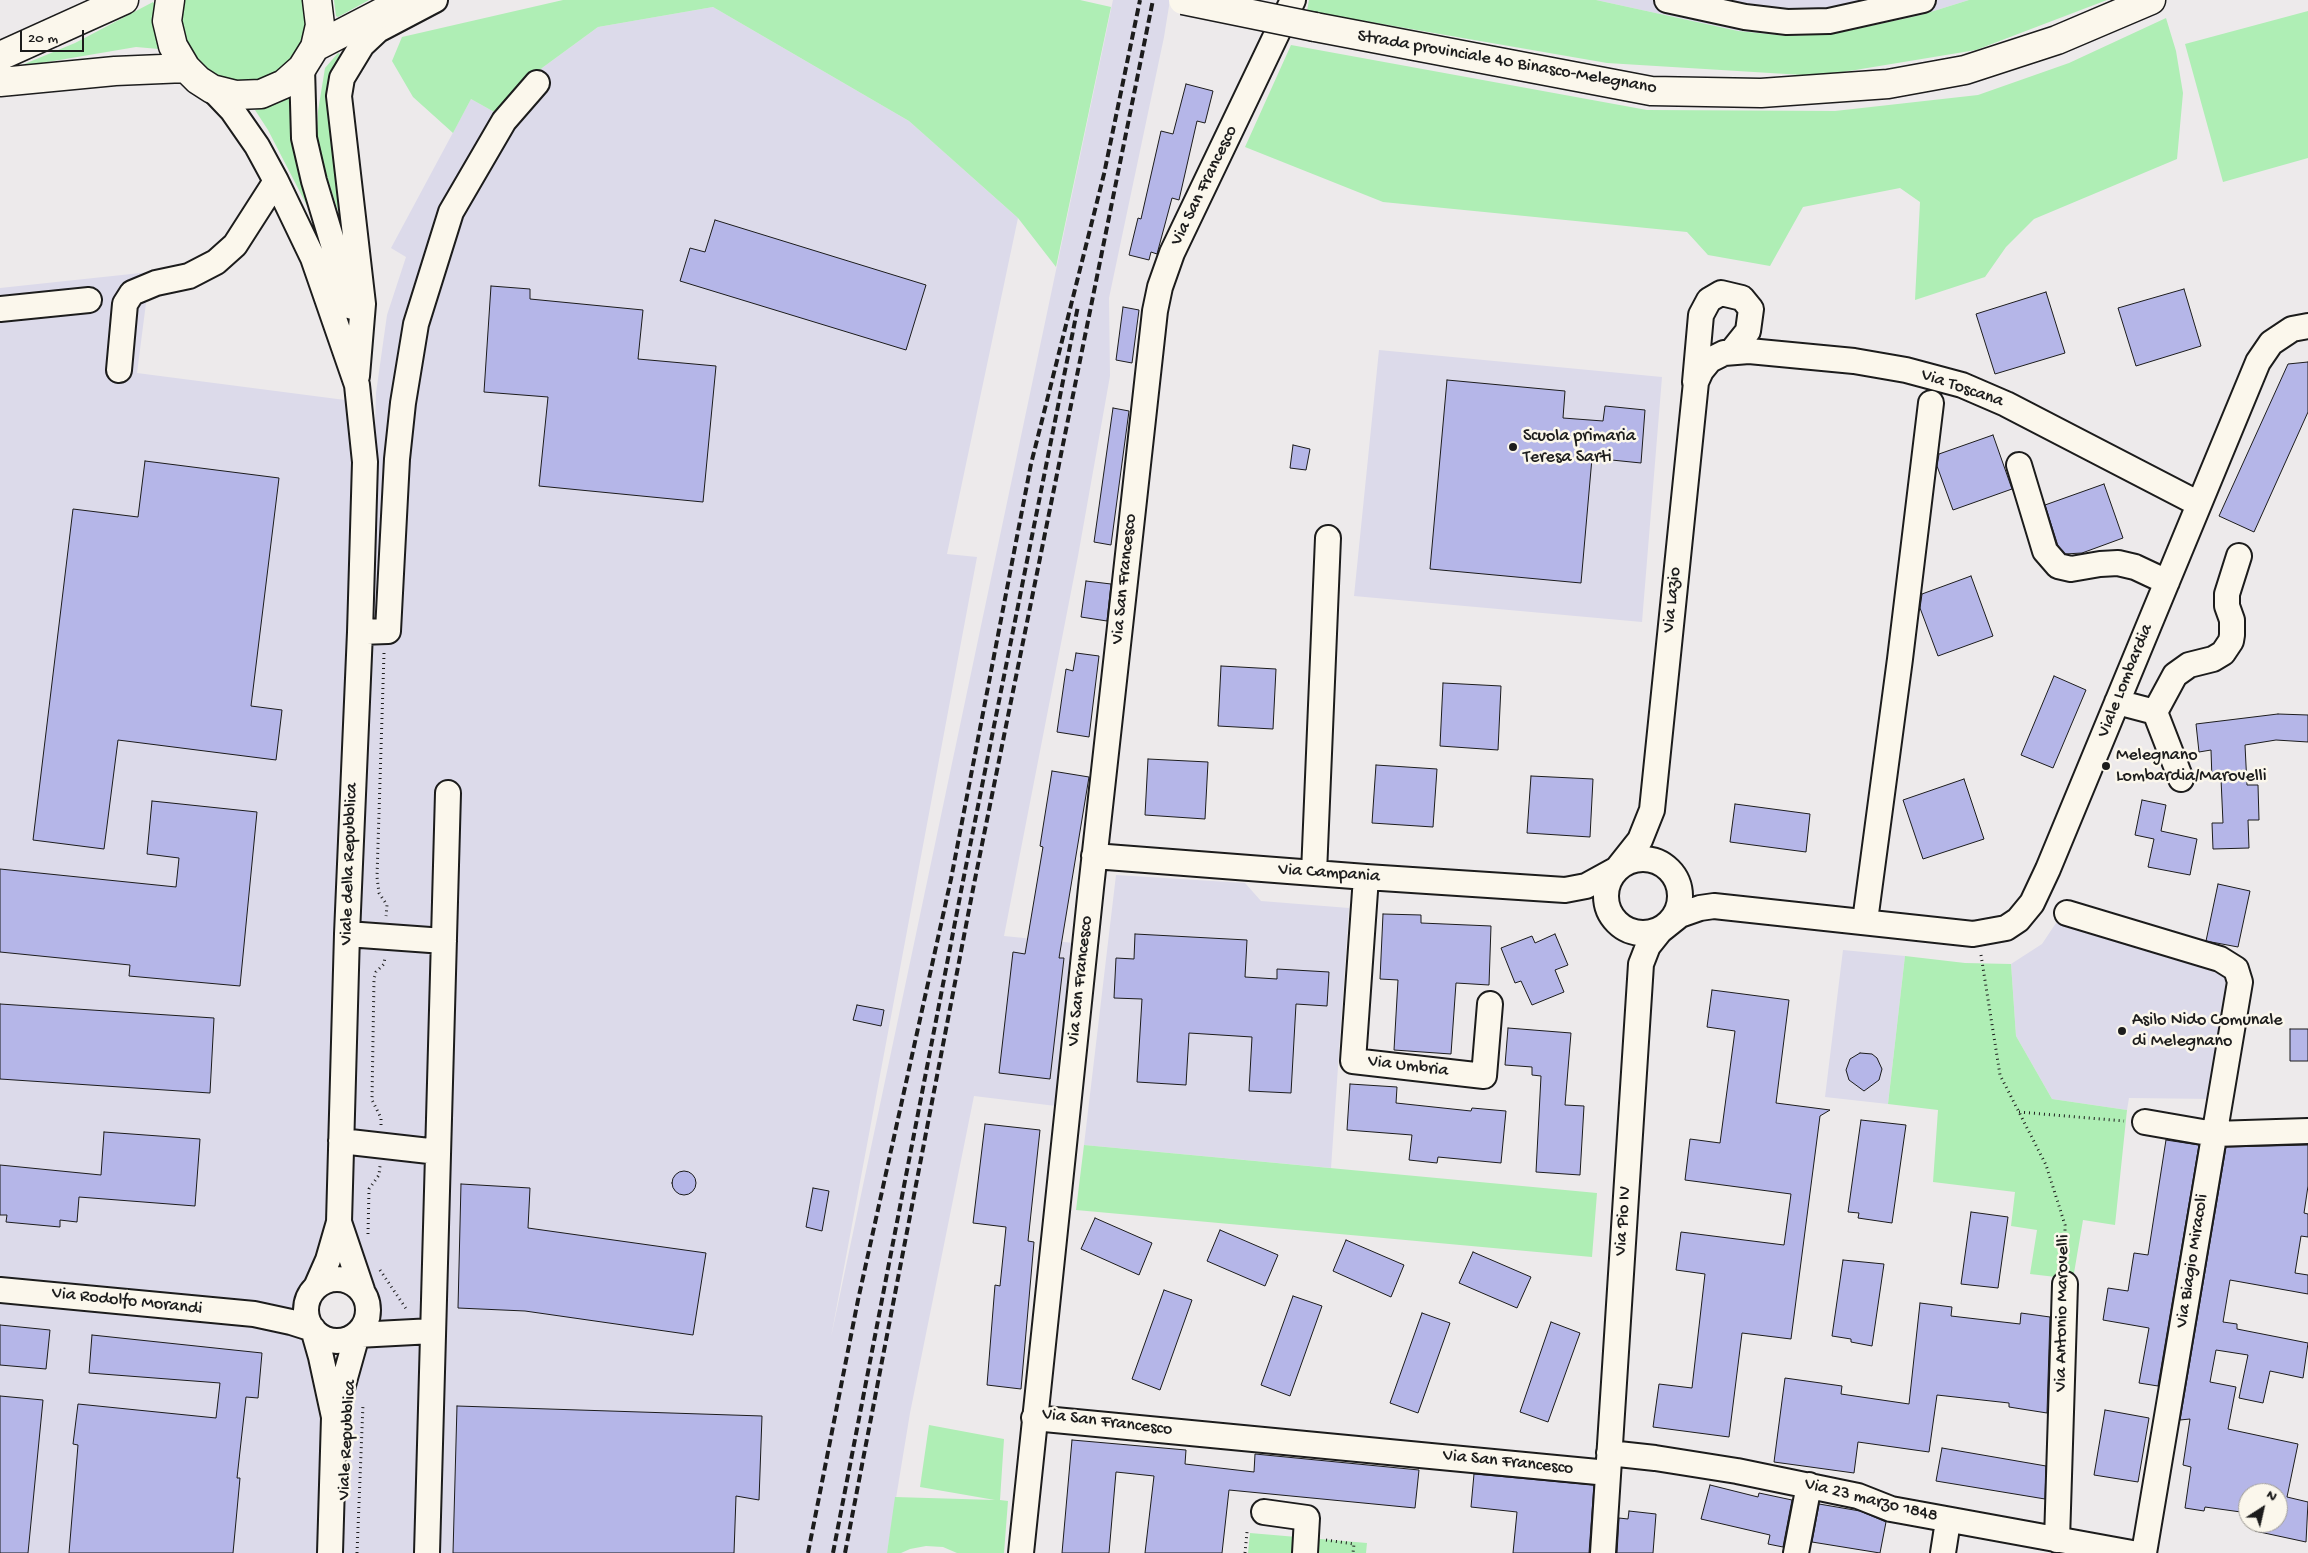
<!DOCTYPE html>
<html>
<head>
<meta charset="utf-8">
<style>
	body { margin:0 }
	#map { position:relative; width:2308px; height:1553px; overflow:hidden; background:#edeaeb; font-family:"Gochi Hand",sans-serif }
	canvas { display:block }
	.north { position:absolute; left:2238px; top:1483px; width:50px; height:50px; box-sizing:border-box; background:#fbf7ec; border:1px solid #a29f99; border-radius:50%; rotate:35deg; font-size:14px; font-weight:700; line-height:20px; text-align:center; color:#1c1c1c }
	.north::after { content:''; display:block; margin:auto; width:18px; height:22px; background:#1c1c1c; clip-path:polygon(50% 0,100% 100%,50% 72%,0 100%) }
	.scale { position:absolute; left:20px; top:30px; width:64px; height:22px; box-sizing:border-box; border:2px solid #1c1c1c; border-top:0; padding-left:6px; font-size:15px; line-height:18px; white-space:nowrap; color:#1c1c1c; -webkit-text-stroke:4px #fbf7ec; paint-order:stroke }
</style>
</head>
<body>
<div id="map">
<canvas width="2308" height="1553"></canvas>
<div class="north">N</div>
<div class="scale">20 m</div>
</div>
<script>
const ctx = document.querySelector('canvas').getContext('2d');
ctx.lineJoin = 'round';
function paint(path, color) { ctx.fillStyle = color; ctx.fill(path, 'evenodd'); }
const poly = rows => new Path2D(rows.map(r => 'M' + r).join(''));
function stroke(path, color, width, dash) { ctx.strokeStyle = color; ctx.lineWidth = width; ctx.lineCap = dash ? 'butt' : 'round'; ctx.setLineDash(dash || []); ctx.stroke(path); }
function drawText(font, color, halo, rows, align = 'center') {
  ctx.font = font + ' "Gochi Hand",sans-serif'; ctx.lineWidth = 5; ctx.setLineDash([]); ctx.textBaseline = 'middle'; ctx.strokeStyle = halo; ctx.fillStyle = color; for (const [text, x, y, turn = 0] of rows) {
    ctx.save(); ctx.translate(x, y); ctx.rotate((+turn || 0) * Math.PI / 180); ctx.textAlign = isNaN(turn) ? turn : align; if (halo) ctx.strokeText(text, 0, 0); ctx.fillText(text, 0, 0); ctx.restore();
  }
}
const built = poly([
	[1113,0,1170,0,1164,37,1109,298,1110,376,1078,556,1004,936,1074,943,1056,1106,974,1096,910,1413,887,1553,341,1553,344,1417,364,1342,375,1319,376,1296,366,1277,351,1224,376,393,387,315,406,257,391,248,471,99,496,113,542,68,598,27,713,7,909,121,1018,218,947,554,977,557,831,1337],
	[1596,0,1969,0,1921,15,1833,34,1787,36,1738,31],
	[150,272,137,373,345,400,351,446,353,487,325,1222,297,1309,320,1419,317,1553,0,1553,0,288],
	[1379,350,1662,377,1642,622,1354,596],
	[1116,875,1245,883,1261,901,1349,908,1331,1168,1084,1145],
	[2056,923,2234,973,2212,1099,2129,1098,2127,1110,2052,1099,2016,1036,2011,964,2042,944],
	[1843,950,1905,956,1888,1104,1825,1097]
]);
const green = poly([
	[185,0,303,0,306,20,302,41,292,60,276,73,256,81,234,81,214,75,197,61,186,43,182,22],
	[334,0,369,0,338,17,336,16],
	[563,0,1080,0,1111,7,1056,267,1018,218,909,121,713,7,598,27,542,68,496,113,471,99,453,133,413,97,392,61,402,37],
	[1309,0,1596,0,1738,31,1787,36,1833,34,1921,15,1969,0,2107,0,1976,50,1819,76,1607,63,1307,11],
	[153,2,156,5,159,49,136,47,24,66,22,65,75,43],
	[2308,11,2308,158,2223,182,2185,44],
	[2166,18,2176,51,2183,93,2177,159,2034,219,2006,247,1985,277,1915,300,1920,202,1900,188,1803,207,1770,266,1708,255,1687,232,1383,202,1245,147,1291,45,1647,110,1835,111,1978,95,2069,63],
	[338,53,340,54,331,73,327,103,338,181,342,217,340,217,321,158,317,136,318,111,325,68],
	[291,97,293,97,318,227,268,130,255,110,279,103],
	[1905,956,1965,963,2011,964,2016,1036,2052,1099,2127,1110,2115,1225,2083,1220,2073,1279,2030,1274,2037,1230,2011,1226,2015,1192,1933,1182,1938,1110,1888,1104],
	[1084,1145,1597,1193,1592,1257,1076,1210],
	[929,1425,1004,1439,1000,1500,1008,1501,1004,1553,957,1553,943,1547,926,1546,910,1549,901,1553,887,1553,895,1497,995,1500,920,1487],
	[1250,1533,1367,1543,1366,1553,1248,1553]
]);
const building = poly([
	[1186,84,1213,91,1205,123,1197,121,1179,200,1172,198,1157,254,1151,252,1149,260,1129,255,1138,218,1141,219,1161,131,1173,134,1186,84],
	[715,220,926,285,906,350,680,281,690,248,705,252,715,220],
	[491,286,530,289,530,299,643,310,638,359,716,366,703,502,539,486,548,397,484,392,491,286],
	[2184,289,2201,346,2136,366,2118,308,2184,289],
	[2046,292,2065,353,1995,374,1976,314,2046,292],
	[1123,307,1139,310,1132,363,1116,360,1123,307],
	[2308,362,2308,412,2254,532,2219,516,2288,364,2308,362],
	[1447,380,1565,391,1563,418,1603,421,1605,406,1645,410,1641,463,1592,458,1581,583,1430,569,1447,380],
	[1113,408,1129,411,1111,545,1094,542,1113,408],
	[1993,435,2012,489,1953,510,1937,466,1939,454,1993,435],
	[1293,445,1310,449,1306,470,1290,468,1293,445],
	[145,461,279,478,251,706,282,710,276,760,118,740,104,849,33,840,73,509,138,517,145,461],
	[2104,484,2123,538,2082,553,2065,554,2058,546,2045,505,2104,484],
	[1971,576,1993,636,1938,656,1920,608,1922,594,1971,576],
	[1086,581,1111,584,1107,621,1081,617,1086,581],
	[1076,653,1099,656,1089,737,1057,732,1066,669,1073,671,1076,653],
	[1221,666,1276,669,1273,729,1218,726,1221,666],
	[2054,676,2086,690,2053,768,2021,755,2054,676],
	[1443,683,1501,686,1498,750,1440,746,1443,683],
	[2278,714,2308,715,2308,742,2276,740,2245,745,2247,785,2258,785,2259,820,2248,820,2249,848,2213,849,2212,823,2223,823,2221,779,2212,780,2211,750,2199,752,2196,724,2278,714],
	[1148,759,1208,762,1205,819,1145,815,1148,759],
	[1376,765,1437,769,1433,827,1372,823,1376,765],
	[1052,771,1089,777,1059,958,1064,958,1050,1079,999,1073,1013,952,1025,954,1043,847,1040,846,1052,771],
	[1531,776,1593,779,1590,837,1527,833,1531,776],
	[1964,779,1984,839,1923,859,1903,800,1964,779],
	[2142,800,2166,805,2161,831,2197,839,2190,875,2148,867,2154,839,2135,835,2142,800],
	[152,801,257,812,240,986,129,976,130,965,0,952,0,869,176,887,179,858,147,854,152,801],
	[1735,804,1810,814,1806,852,1730,842,1735,804],
	[2218,884,2250,891,2238,947,2206,941,2218,884],
	[1383,914,1421,915,1421,923,1491,926,1489,985,1456,983,1451,1054,1394,1050,1398,980,1380,979,1383,914],
	[1135,934,1247,940,1245,977,1277,979,1277,969,1329,972,1327,1006,1296,1004,1291,1093,1249,1091,1252,1037,1189,1033,1186,1085,1137,1082,1142,999,1114,998,1116,958,1134,959,1135,934],
	[1555,934,1568,965,1555,970,1564,992,1532,1005,1521,981,1515,983,1501,948,1532,936,1535,943,1555,934],
	[1712,990,1789,1000,1776,1103,1830,1110,1820,1116,1791,1339,1742,1333,1729,1437,1653,1427,1659,1384,1692,1388,1705,1274,1676,1270,1681,1232,1784,1245,1791,1194,1685,1180,1690,1139,1720,1143,1735,1031,1707,1027,1712,990],
	[0,1004,214,1018,210,1093,0,1079,0,1004],
	[857,1005,884,1010,881,1026,853,1020,857,1005],
	[1508,1028,1571,1033,1565,1105,1584,1106,1580,1175,1536,1172,1541,1076,1532,1075,1532,1067,1505,1065,1508,1028],
	[2290,1029,2308,1029,2308,1061,2290,1061,2290,1029],
	[1860,1053,1872,1054,1877,1058,1882,1069,1879,1080,1864,1091,1849,1080,1846,1070,1850,1059,1860,1053],
	[1350,1084,1397,1087,1396,1103,1471,1111,1472,1108,1506,1111,1501,1163,1438,1157,1437,1163,1409,1160,1412,1135,1347,1130,1350,1084],
	[1861,1120,1906,1125,1892,1223,1858,1218,1859,1213,1848,1212,1861,1120],
	[985,1124,1040,1130,1028,1241,1034,1242,1021,1389,987,1385,995,1285,1000,1286,1006,1227,973,1223,985,1124],
	[104,1132,200,1139,195,1206,79,1197,77,1222,60,1220,60,1227,6,1222,7,1215,0,1215,0,1165,101,1175,104,1132],
	[2166,1140,2199,1145,2158,1386,2139,1383,2149,1328,2103,1320,2108,1288,2128,1291,2134,1253,2148,1255,2166,1140],
	[2308,1145,2308,1186,2304,1213,2308,1214,2308,1237,2301,1236,2295,1273,2308,1275,2308,1294,2230,1280,2223,1322,2237,1324,2237,1329,2308,1343,2303,1378,2270,1371,2263,1403,2239,1398,2248,1355,2216,1350,2210,1382,2236,1387,2228,1429,2298,1444,2287,1497,2308,1502,2306,1542,2255,1531,2256,1523,2278,1523,2278,1493,2248,1493,2248,1513,2205,1507,2204,1511,2185,1508,2191,1467,2183,1465,2190,1419,2180,1420,2226,1147,2308,1145],
	'672 1183a12 12 0 1 1 24 0a12 12 0 1 1-24 0Z',
	[461,1184,530,1188,528,1228,706,1253,693,1335,525,1311,458,1308,461,1184],
	[813,1188,829,1191,822,1231,806,1227,813,1188],
	[1971,1212,2008,1217,1998,1288,1961,1284,1971,1212],
	[1095,1218,1152,1243,1139,1275,1081,1249,1095,1218],
	[1220,1230,1278,1255,1265,1286,1207,1261,1220,1230],
	[1346,1240,1404,1265,1391,1297,1333,1271,1346,1240],
	[1473,1252,1531,1277,1517,1308,1459,1283,1473,1252],
	[1843,1260,1884,1264,1872,1346,1851,1342,1851,1339,1832,1336,1843,1260],
	[1164,1290,1192,1300,1160,1390,1132,1379,1164,1290],
	[1293,1296,1322,1306,1290,1396,1261,1385,1293,1296],
	[1920,1303,1952,1307,1951,1316,2020,1324,2021,1313,2050,1317,2047,1413,2009,1407,2009,1403,1937,1395,1929,1452,1858,1442,1854,1473,1774,1462,1785,1378,1842,1386,1841,1394,1909,1404,1920,1303],
	[1422,1313,1450,1323,1418,1413,1390,1403,1422,1313],
	[1551,1322,1580,1333,1548,1422,1520,1412,1551,1322],
	[0,1325,50,1330,46,1369,0,1365,0,1325],
	[92,1335,262,1353,258,1398,246,1397,237,1478,240,1478,233,1553,69,1553,78,1445,73,1444,78,1404,216,1418,220,1383,89,1373,92,1335],
	[0,1396,43,1400,28,1553,0,1553,0,1396],
	[457,1406,762,1416,759,1500,736,1496,734,1553,453,1553,457,1406],
	[2105,1410,2149,1418,2138,1482,2094,1475,2105,1410],
	[1072,1440,1186,1450,1185,1464,1254,1472,1255,1454,1419,1470,1415,1508,1229,1490,1222,1553,1145,1553,1154,1476,1116,1472,1109,1553,1062,1553,1072,1440],
	[1942,1448,2046,1466,2045,1499,1936,1481,1942,1448],
	[1474,1474,1594,1485,1589,1553,1513,1553,1517,1512,1471,1507,1474,1474],
	[1710,1485,1758,1497,1759,1493,1792,1500,1783,1547,1768,1544,1770,1535,1701,1519,1710,1485],
	[1819,1504,1860,1511,1886,1522,1880,1553,1812,1542,1819,1504],
	[1629,1511,1656,1514,1653,1553,1617,1553,1619,1518,1628,1519,1629,1511]
]);
const path = poly([
	[384,653,377,877,379,893,387,905,386,916],
	[1981,955,2000,1075,2046,1165,2065,1225,2065,1264],
	[2019,1112,2124,1121],
	[381,1125,381,1118,372,1100,374,979,376,972,384,964,385,957],
	[368,1234,369,1189,379,1175,380,1166],
	[380,1270,407,1310],
	[1326,1540,1354,1544,1353,1553],
	[357,1553,363,1404],
	[1245,1553,1247,1532]
]);
const minor = poly([
	[1667,0,1745,17,1787,22,1829,21,1923,0],
	[302,68,304,138,314,181,352,307],
	[212,89,232,110,257,146,276,181,313,258,357,385,365,462,360,632,347,934,339,1222,328,1260,317,1285],
	[0,309,89,300],
	[119,370,125,304,132,293,156,283,189,276,216,262,235,245,276,181],
	[357,376,363,304,339,96,342,78,362,45,378,30,435,0],
	[1695,382,1701,315,1709,300,1721,293,1742,298,1751,309,1748,331,1732,351],
	[2019,465,2045,551,2058,566,2071,569,2100,564,2118,563,2135,567,2167,582],
	[360,632,388,631,397,459,403,403,416,324,451,212,504,121,537,83],
	[2117,702,2155,712,2175,675,2189,665,2213,659,2223,653,2231,641,2232,635,2232,620,2227,606,2227,594,2239,556],
	[2155,712,2181,779],
	[1094,856,1366,877,1565,890,1586,886,1617,869,1640,840,1652,810,1696,382,1701,371,1710,360,1724,353,1749,351,1854,361,1906,370,1962,385,2006,404,2199,504],
	'1606 896a37 37 0 1 1 74 0a37 37 0 1 1-74 0Z',
	[1314,873,1328,538],
	[1366,877,1353,1061,1484,1076,1490,1004],
	[2067,913,2220,959,2236,969,2240,982,2144,1553],
	[1865,921,1900,659,1931,403],
	[347,934,444,941],
	[2145,1122,2214,1134,2308,1131],
	[341,1141,438,1152],
	[339,1222,362,1290],
	'306 1310a31 31 0 1 1 62 0a31 31 0 1 1-62 0Z',
	[0,1290,254,1314,291,1322,313,1329,321,1357,334,1417],
	[1034,1418,1608,1473],
	[1609,1453,1655,1458,1737,1471,1858,1496,1891,1509,1913,1513,2132,1553],
	[1264,1512,1307,1518,1305,1553],
	[2057,1540,2065,1284],
	[330,1553,334,1417,357,1335,433,1331],
	[427,1553,448,793],
	[1021,1553,1091,888,1155,311,1160,287,1172,253,1293,0],
	[1603,1553,1641,964,1648,946,1660,931,1680,915,1700,908,1714,906,1973,934,2006,928,2018,920,2032,903,2048,869,2258,362,2271,343,2292,329,2308,326],
	[1796,1553,1809,1485],
	[1943,1553,1948,1521]
]);
const major = poly([
	[170,0,167,21,173,46,186,68,198,80,212,89,236,95,261,94,284,84,302,68,315,47,320,25,317,0],
	[1315,27,1651,91,1761,93,1888,84,1965,70,2057,40,2151,0],
	[315,47,392,7,419,0],
	[0,56,124,0],
	[0,82,115,71,186,68]
]);
const rail = poly([
	[808,1553,858,1300,951,879,1031,464,1104,174,1140,0],
	[833,1553,963,881,1078,306],
	[845,1553,974,884,1153,0]
]);
const majorBridge = poly([
	[1183,0,1315,27]
]);
const markers = [
	[1513,447,5,"#1c1c1c"],
	[2106,766,5,"#1c1c1c"],
	[2122,1031,5,"#1c1c1c"]
];
const streetNames = [
	["Strada provinciale 40 Binasco-Melegnano",1507,63,10],
	["Via San Francesco",1205,186,-64],
	["Via Toscana",1962,389,19],
	["Via San Francesco",1125,579,-84],
	["Via Lazio",1673,600,-84],
	["Viale Lombardia",2126,681,-68],
	["Viale della Repubblica",350,864,-88],
	["Via Campania",1329,874,4],
	["Via San Francesco",1081,981,-84],
	["Via Umbria",1408,1067,7],
	["Via Pio IV",1624,1221,-86],
	["Via Biagio Miracoli",2193,1261,-81],
	["Via Rodolfo Morandi",127,1302,6],
	["Via Antonio Marovelli",2063,1313,-89],
	["Via San Francesco",1107,1423,7],
	["Viale Repubblica",348,1440,-87],
	["Via San Francesco",1508,1463,6],
	["Via 23 marzo 1848",1871,1501,14]
];
const poiNames = [
	["Scuola primaria",1523,437],
	["Teresa Sarti",1523,458],
	["Melegnano",2116,756],
	["Lombardia/Marovelli",2116,777],
	["Asilo Nido Comunale",2132,1021],
	["di Melegnano",2132,1042]
];
paint(built, '#dcdaea');
paint(green, '#afeeb5');
paint(building, '#b5b6e8');
stroke(building, '#1c1c1c', 1);
stroke(minor, '#1c1c1c', 28);
stroke(major, '#1c1c1c', 31);
stroke(path, '#1c1c1c', 3, [1, 4]);
stroke(minor, '#fbf7ec', 24);
stroke(major, '#fbf7ec', 28);
stroke(rail, '#1c1c1c', 4, [8, 4]);
stroke(majorBridge, '#1c1c1c', 31, []);
stroke(majorBridge, '#fbf7ec', 28);
for (const [x, y, r, color] of markers) { const dot = new Path2D(); dot.arc(x, y, r, 0, 2 * Math.PI); ctx.fillStyle = color; ctx.fill(dot); stroke(dot, '#fbf7ec', 2); }
drawText('18px', '#1c1c1c', '#fbf7ec', streetNames);
drawText('18px', '#1c1c1c', '#fbf7ec', poiNames, 'left');
</script>
</body>
</html>
